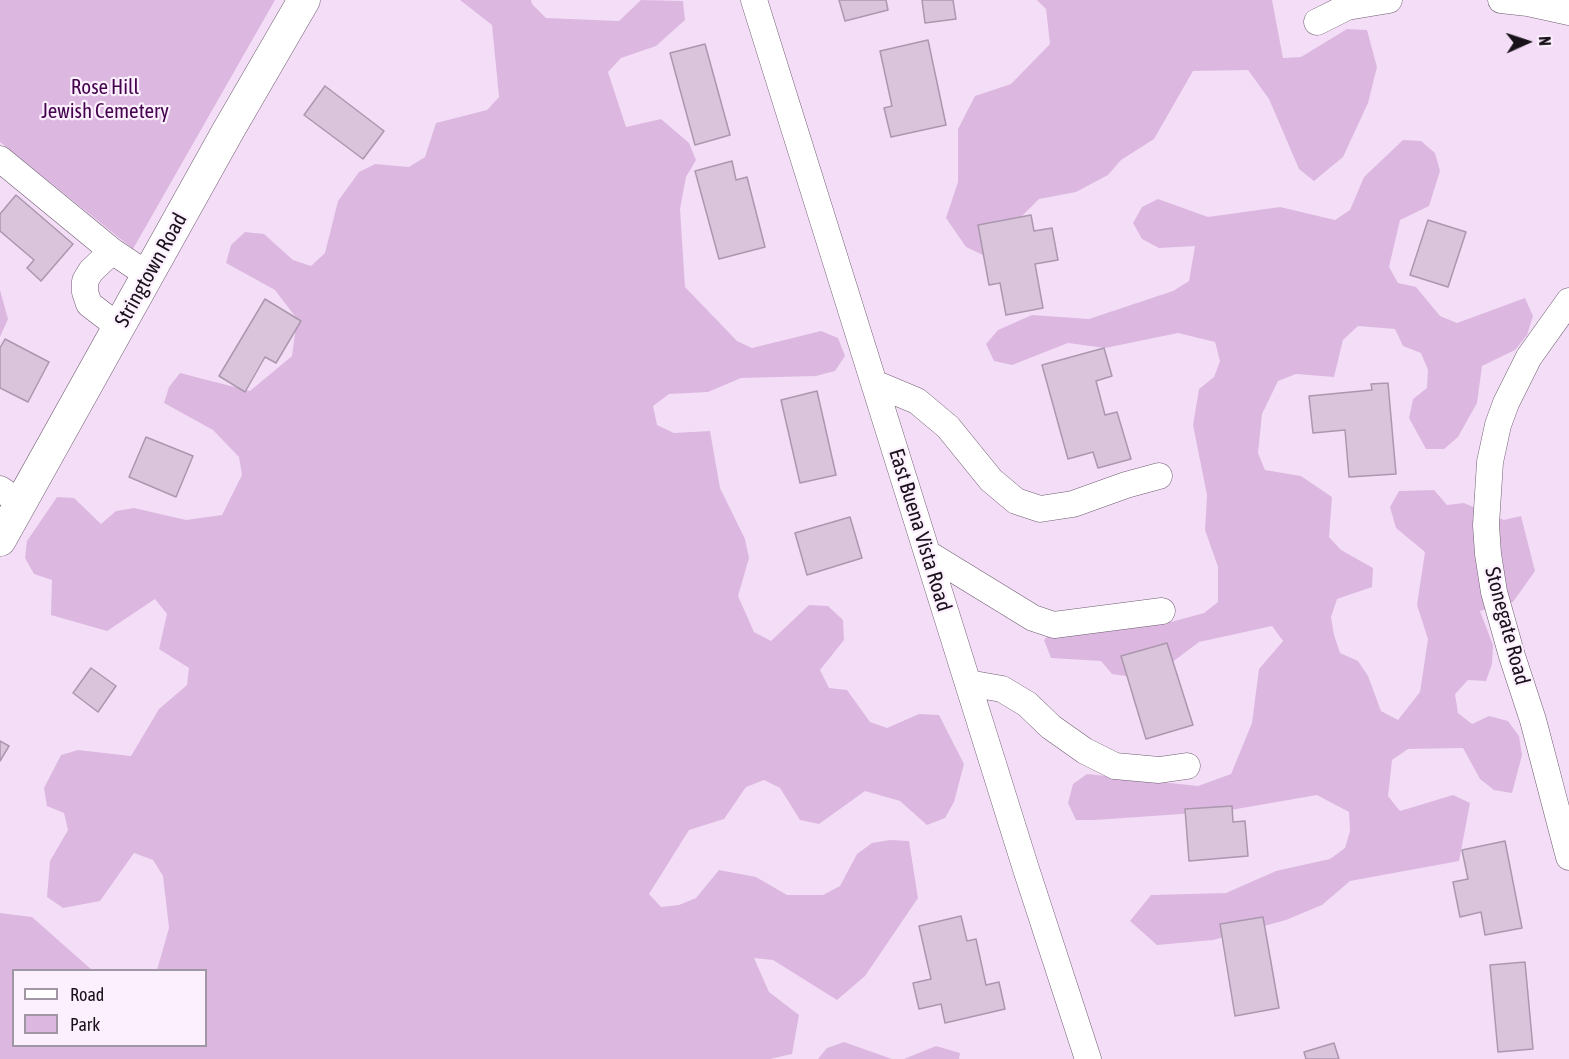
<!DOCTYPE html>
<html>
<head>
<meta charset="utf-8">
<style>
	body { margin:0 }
	#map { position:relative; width:1569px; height:1059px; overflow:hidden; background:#f4def7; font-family:"Asap Condensed",sans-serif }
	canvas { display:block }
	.legend { position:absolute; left:12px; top:969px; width:195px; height:78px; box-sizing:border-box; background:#fceffe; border:2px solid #a196a3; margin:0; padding:8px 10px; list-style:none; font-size:18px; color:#18111a }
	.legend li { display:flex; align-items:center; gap:12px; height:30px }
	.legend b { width:30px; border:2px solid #a196a3 }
	.north { position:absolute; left:1497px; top:12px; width:60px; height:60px; -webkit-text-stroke:4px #fceffe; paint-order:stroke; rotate:87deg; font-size:16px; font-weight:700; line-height:24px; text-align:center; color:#18111a }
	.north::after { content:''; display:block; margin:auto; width:21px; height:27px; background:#18111a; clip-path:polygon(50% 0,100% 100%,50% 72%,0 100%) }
</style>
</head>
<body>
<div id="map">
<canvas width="1569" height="1059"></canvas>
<ul class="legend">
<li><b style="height:8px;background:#fff"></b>Road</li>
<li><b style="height:16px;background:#dcb8e1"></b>Park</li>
</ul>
<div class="north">N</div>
</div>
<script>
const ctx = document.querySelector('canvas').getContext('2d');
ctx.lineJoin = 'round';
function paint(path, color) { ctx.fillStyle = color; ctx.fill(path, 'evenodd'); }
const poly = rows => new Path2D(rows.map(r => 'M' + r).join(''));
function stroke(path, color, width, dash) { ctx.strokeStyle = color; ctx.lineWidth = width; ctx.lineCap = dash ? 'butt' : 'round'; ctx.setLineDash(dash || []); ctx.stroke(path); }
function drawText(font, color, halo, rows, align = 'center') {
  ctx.font = font + ' "Asap Condensed",sans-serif'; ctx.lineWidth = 4.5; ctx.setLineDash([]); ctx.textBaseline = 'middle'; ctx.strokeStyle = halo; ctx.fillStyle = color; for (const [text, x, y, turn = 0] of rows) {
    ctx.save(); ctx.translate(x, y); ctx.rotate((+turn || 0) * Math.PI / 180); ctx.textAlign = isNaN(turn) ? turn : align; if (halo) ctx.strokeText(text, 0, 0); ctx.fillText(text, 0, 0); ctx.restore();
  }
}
const green = poly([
	[0,0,275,0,133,249,0,142],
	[460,0,531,0,532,4,546,18,619,21,641,0,683,1,685,20,656,46,621,58,608,72,626,127,661,119,689,143,696,160,686,177,680,209,685,287,737,341,752,348,821,331,838,338,845,356,835,371,816,376,741,378,708,392,669,394,653,406,657,425,674,433,710,431,720,488,745,539,749,558,738,596,754,632,771,641,809,605,828,606,843,620,844,640,820,670,829,688,847,690,870,722,887,728,919,714,939,715,964,764,954,802,945,818,927,825,900,801,865,791,819,824,800,820,780,788,764,780,746,787,724,819,689,830,649,894,661,907,679,905,696,898,719,870,756,877,787,895,823,895,840,886,857,854,872,843,890,840,909,841,918,898,865,976,837,1000,773,960,754,958,769,992,799,1015,792,1054,770,1059,0,1059,0,913,32,917,92,970,14,970,14,1046,206,1046,206,970,157,970,169,928,163,876,153,860,134,853,100,901,63,908,47,897,50,861,68,830,64,813,47,806,44,788,61,755,78,750,131,756,159,709,187,685,189,668,159,649,167,614,155,599,107,631,51,615,52,580,34,574,25,558,27,541,57,497,74,498,101,524,116,511,134,508,186,520,222,515,242,475,239,457,213,430,164,403,169,387,180,373,250,391,292,356,297,319,275,290,226,263,231,245,245,232,264,234,293,260,311,266,325,253,338,201,359,172,375,164,409,167,425,157,436,123,487,110,499,97,492,25],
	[1037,0,1272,0,1283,58,1301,57,1347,29,1367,30,1377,67,1368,103,1343,157,1314,181,1299,169,1269,99,1248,70,1193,71,1154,139,1121,160,1108,175,1076,192,1039,199,983,255,966,247,946,218,958,182,958,129,975,96,1011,84,1050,44,1046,9],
	[1403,140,1421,141,1435,153,1440,171,1429,206,1400,220,1389,267,1398,283,1416,287,1440,316,1457,323,1525,298,1533,316,1527,335,1515,350,1482,366,1477,403,1458,437,1444,449,1426,449,1409,418,1413,399,1427,388,1428,370,1421,353,1403,346,1395,329,1358,326,1343,340,1334,377,1296,374,1278,381,1262,414,1258,453,1265,470,1301,476,1332,497,1329,537,1341,550,1373,568,1372,587,1337,599,1331,617,1334,635,1340,653,1358,661,1368,676,1381,711,1398,720,1420,692,1428,639,1417,605,1425,552,1396,528,1390,507,1399,491,1434,490,1447,505,1464,503,1504,520,1521,516,1535,571,1513,602,1480,611,1493,645,1492,664,1486,681,1468,680,1455,694,1458,713,1472,724,1489,716,1508,721,1519,736,1522,755,1512,793,1494,790,1480,779,1463,748,1408,749,1392,760,1388,796,1400,811,1453,795,1470,803,1459,861,1350,881,1322,905,1286,920,1213,940,1157,945,1130,921,1151,895,1226,893,1276,871,1330,859,1345,848,1350,831,1349,812,1317,795,1225,811,1095,820,1076,820,1068,803,1073,784,1087,774,1198,786,1231,774,1252,723,1259,669,1283,641,1272,626,1199,642,1167,666,1132,677,1112,674,1101,661,1051,658,1044,640,1063,619,1171,622,1204,613,1218,602,1218,567,1205,530,1207,495,1193,425,1199,389,1214,377,1220,361,1215,342,1178,333,1105,348,1068,343,1012,365,994,361,986,344,998,330,1032,315,1089,319,1173,291,1189,281,1195,246,1159,248,1142,239,1133,223,1142,207,1158,199,1208,217,1280,207,1335,220,1350,210,1364,177],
	[0,290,8,319,0,337],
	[844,1042,892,1059,818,1059,827,1048],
	[936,1046,960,1053,959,1059,904,1059]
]);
const building = poly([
	[839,0,886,0,888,10,845,21,839,0],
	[922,0,953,0,956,19,925,23,922,0],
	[928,40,946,125,891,137,884,108,892,106,880,51,928,40],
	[705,44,730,135,695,145,670,53,705,44],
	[325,86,384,131,363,159,304,115,325,86],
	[732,161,736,180,747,177,765,247,719,259,695,171,732,161],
	[16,195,73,244,41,281,27,268,34,260,0,231,0,214,16,195],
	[1031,215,1034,231,1052,228,1058,260,1035,264,1043,308,1006,315,1000,283,989,285,978,225,1031,215],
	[1428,220,1466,232,1448,287,1410,275,1428,220],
	[265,299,301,321,276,363,265,357,245,392,219,376,265,299],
	[5,339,49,362,28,402,0,388,0,348,5,339],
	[1104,348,1112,376,1096,381,1105,415,1117,412,1131,459,1098,468,1093,452,1068,459,1042,365,1104,348],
	[1388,383,1396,474,1349,477,1345,430,1313,433,1309,396,1372,390,1371,384,1388,383],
	[817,391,836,475,800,483,781,400,817,391],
	[146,437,193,456,176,497,129,477,146,437],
	[850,517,862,558,807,575,795,533,850,517],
	[1167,643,1193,725,1146,739,1121,656,1167,643],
	[91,668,116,686,98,712,73,693,91,668],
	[0,741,9,746,0,761,0,741],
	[1232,806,1233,822,1245,821,1248,856,1189,861,1185,809,1232,806],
	[1505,841,1522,928,1485,935,1481,912,1460,917,1453,882,1468,879,1462,850,1505,841],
	[961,916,967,941,976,939,986,985,999,982,1005,1009,945,1023,941,1004,919,1009,913,983,931,979,919,926,961,916],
	[1263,917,1279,1008,1235,1016,1220,924,1263,917],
	[1525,962,1533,1049,1498,1052,1490,965,1525,962],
	[1334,1043,1339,1059,1306,1059,1304,1052,1334,1043]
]);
const minor = poly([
	[754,0,1026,869,1088,1059],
	[1501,0,1528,3,1569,12],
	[1317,22,1347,7,1389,0],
	[0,159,112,251,148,275],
	[112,251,91,271,85,281,85,292,89,304,119,327],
	[1569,301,1529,357,1506,403,1498,425,1490,462,1486,525,1488,554,1494,592,1512,656,1533,720,1569,857],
	[874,383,917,401,948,427,991,480,1016,501,1040,509,1073,504,1126,485,1159,476],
	[0,489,21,503],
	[927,553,1033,618,1054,625,1162,611],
	[968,683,1002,689,1027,704,1051,727,1085,751,1115,766,1159,770,1187,766]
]);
const major = poly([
	[0,540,228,131,304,0]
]);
const parkNames = [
	["Rose Hill",105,87],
	["Jewish Cemetery",105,111]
];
const streetNames = [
	["Stringtown Road",151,270,-61],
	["East Buena Vista Road",920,530,73],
	["Stonegate Road",1507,626,75]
];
paint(green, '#dcb8e1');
paint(building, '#d9c4dc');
stroke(building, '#ab97ae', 1.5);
stroke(minor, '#6f5c71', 27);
stroke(major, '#6f5c71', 33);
stroke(minor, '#fff', 26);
stroke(major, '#fff', 32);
drawText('21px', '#44034d', '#fceffe', parkNames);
drawText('21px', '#18111a', '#fceffe', streetNames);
</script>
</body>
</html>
